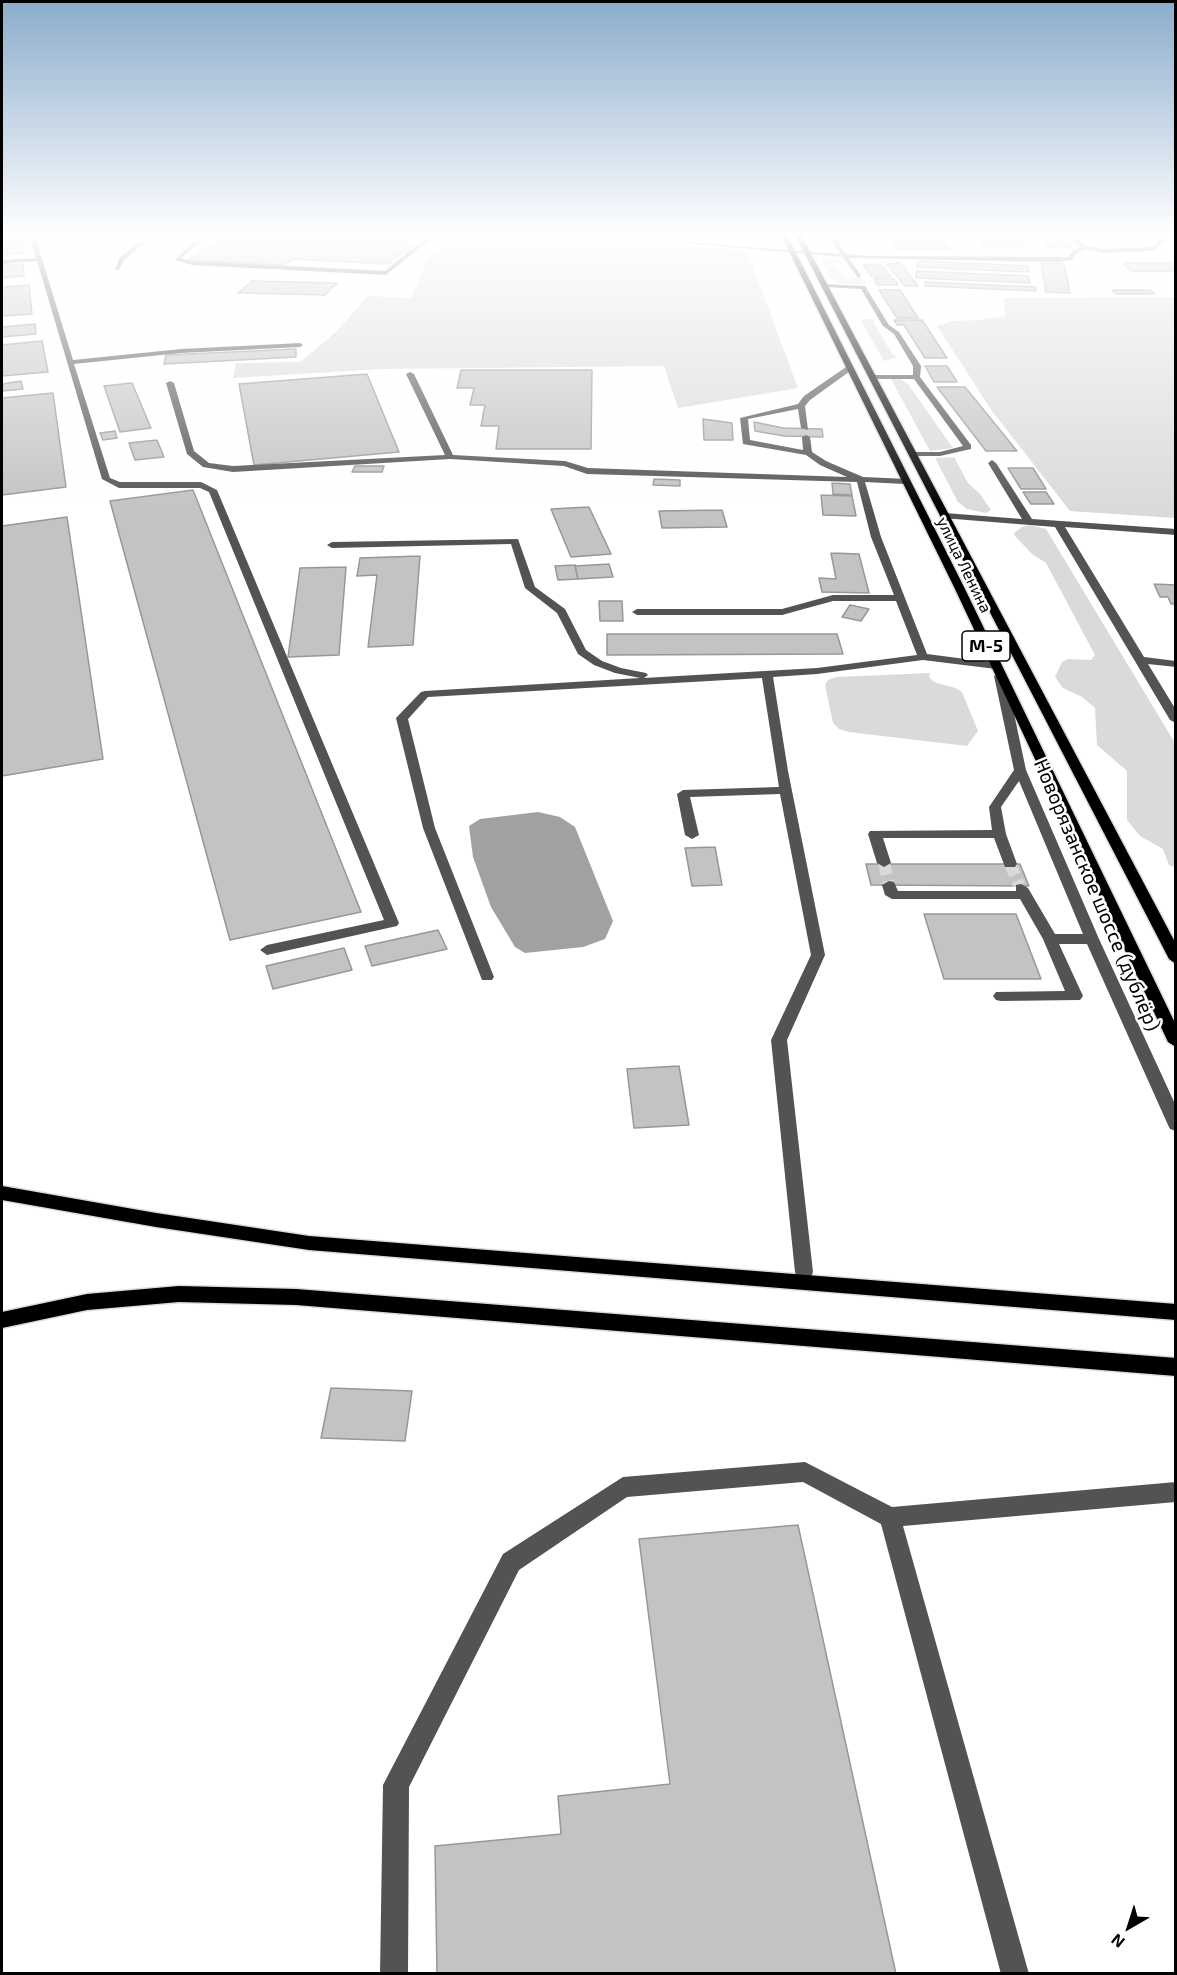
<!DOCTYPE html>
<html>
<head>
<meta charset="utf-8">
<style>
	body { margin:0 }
	#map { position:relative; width:1177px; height:1975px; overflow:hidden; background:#fff; font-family:"Exo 2",sans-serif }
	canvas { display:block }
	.frame { position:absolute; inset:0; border:3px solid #000; pointer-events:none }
	.north { position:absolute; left:1099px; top:1897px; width:60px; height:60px; -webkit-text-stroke:4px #fff; paint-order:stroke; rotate:219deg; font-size:16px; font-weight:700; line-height:24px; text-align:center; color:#000 }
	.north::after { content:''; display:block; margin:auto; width:21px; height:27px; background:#000; clip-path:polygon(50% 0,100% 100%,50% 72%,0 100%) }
</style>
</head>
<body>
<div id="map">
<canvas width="1177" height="1975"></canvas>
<div class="frame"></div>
<div class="north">N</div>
</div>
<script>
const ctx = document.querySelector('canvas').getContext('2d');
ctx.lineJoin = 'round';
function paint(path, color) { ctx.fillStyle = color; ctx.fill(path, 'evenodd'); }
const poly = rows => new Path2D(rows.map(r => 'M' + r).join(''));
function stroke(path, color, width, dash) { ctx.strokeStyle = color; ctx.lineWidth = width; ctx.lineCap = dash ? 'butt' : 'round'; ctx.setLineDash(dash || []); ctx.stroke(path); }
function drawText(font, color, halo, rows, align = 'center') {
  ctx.font = font + ' "Exo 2",sans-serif'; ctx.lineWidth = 5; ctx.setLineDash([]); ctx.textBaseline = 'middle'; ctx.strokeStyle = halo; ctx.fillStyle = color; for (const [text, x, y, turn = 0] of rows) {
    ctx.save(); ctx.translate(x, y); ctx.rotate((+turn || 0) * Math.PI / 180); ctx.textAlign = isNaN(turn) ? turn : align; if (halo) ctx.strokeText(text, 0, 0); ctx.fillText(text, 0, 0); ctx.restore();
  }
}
const green = poly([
	[453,233,548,233,747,251,798,388,678,408,664,366,382,369,233,378,236,363,300,362,336,332,368,296,411,298,427,260],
	[827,258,840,259,843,264,836,264,843,277,860,277,866,284,842,284,832,280,821,261],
	[1175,297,1175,518,1070,511,992,411,937,326,953,321,979,320,1005,316,1004,298],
	[864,319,876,319,873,322,893,355,898,357,884,361,861,321],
	[891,379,900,379,908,384,953,448,930,451],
	[954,457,968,483,980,494,991,510,986,513,967,509,958,502,935,458],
	[1029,525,1046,529,1175,743,1175,867,1169,865,1163,849,1140,836,1127,820,1127,771,1097,745,1095,708,1082,697,1063,688,1055,677,1062,662,1068,659,1091,660,1095,655,1046,563,1032,554,1015,536,1014,533,1022,527],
	[930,673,929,677,934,682,955,688,962,692,978,731,967,746,849,732,839,729,833,723,825,685,828,680,836,677]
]);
const water = poly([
	[538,812,560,817,575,827,613,921,605,939,583,947,525,953,515,947,491,907,473,857,469,826,480,819]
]);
const building = poly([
	[233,233,387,233,413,234,401,244,412,245,388,264,293,259,284,265,187,260,233,233],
	[886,233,937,233,951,249,897,249,886,233],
	[20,235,21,242,2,244,2,236,20,235],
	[976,237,1017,237,1025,246,983,246,976,237],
	[1041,238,1063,239,1072,248,1049,248,1041,238],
	[23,243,24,253,2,255,2,244,23,243],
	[917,261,1028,266,1029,272,917,267,917,261],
	[900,263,918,286,905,286,887,264,900,263],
	[1041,263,1064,264,1070,293,1046,292,1041,263],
	[1123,263,1176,263,1176,271,1131,271,1123,263],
	[23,264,24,276,2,278,2,266,23,264],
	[863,265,881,265,891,277,872,277,863,265],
	[916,271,1028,276,1030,283,916,278,916,271],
	[874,279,894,279,898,285,877,285,874,279],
	[252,281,337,283,325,295,238,293,252,281],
	[925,282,1035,287,1036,291,925,286,925,282],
	[29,285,32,314,2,316,2,287,29,285],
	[879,290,900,290,918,318,897,318,879,290],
	[1112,290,1150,290,1155,294,1116,294,1112,290],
	[894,320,922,320,947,358,925,358,904,325,897,325,894,320],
	[35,324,36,334,2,337,2,327,35,324],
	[42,341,48,372,2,376,2,345,42,341],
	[296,349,296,357,164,364,166,355,296,349],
	[925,366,947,366,957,382,934,382,925,366],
	[461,370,592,370,591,449,496,449,499,426,481,426,485,405,470,405,474,388,457,388,461,370],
	[367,374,399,452,254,465,239,384,367,374],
	[21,381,23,389,3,391,2,384,21,381],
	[132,383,151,428,120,432,104,386,132,383],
	[937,387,965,387,1017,451,986,451,937,387],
	[53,393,66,487,2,495,2,398,53,393],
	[703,419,732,423,733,440,704,440,703,419],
	[754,422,783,428,822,429,823,437,784,436,755,431,754,422],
	[115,431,117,438,103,440,100,433,115,431],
	[157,440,164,457,135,460,129,443,157,440],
	[355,466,384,466,382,472,352,472,355,466],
	[1008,468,1033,468,1046,489,1021,489,1008,468],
	[654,479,680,480,680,486,653,485,654,479],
	[832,483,850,484,852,495,833,494,832,483],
	[193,490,361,912,230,940,110,501,193,490],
	[1023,492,1046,492,1054,504,1031,504,1023,492],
	[821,495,852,496,856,516,823,515,821,495],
	[589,507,611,554,571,557,551,509,589,507],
	[722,510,727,527,662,528,659,511,722,510],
	[67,517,103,759,2,776,2,526,67,517],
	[831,553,859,554,869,593,822,592,819,578,836,579,831,553],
	[420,556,413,645,368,647,377,575,357,576,360,558,420,556],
	[609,564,613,577,578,579,575,566,609,564],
	[575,565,578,579,558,580,555,566,575,565],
	[346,567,339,655,288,657,300,568,346,567],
	[1154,584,1176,585,1176,604,1171,604,1168,597,1160,597,1154,584],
	[599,601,622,601,623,621,600,621,599,601],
	[850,605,869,609,861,621,842,617,850,605],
	[607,634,837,634,843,654,607,655,607,634],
	[715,847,722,885,692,886,685,848,715,847],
	[866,864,1020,864,1029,886,871,885,866,864],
	[924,914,1016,914,1041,979,944,979,924,914],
	[438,930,447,949,372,966,365,946,438,930],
	[344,948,352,970,273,989,266,966,344,948],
	[679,1066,689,1125,634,1128,627,1069,679,1066],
	[331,1388,412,1391,405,1441,321,1438,331,1388],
	[798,1525,896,1974,437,1974,435,1846,561,1834,558,1796,670,1784,639,1539,798,1525]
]);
const minorTunnel = poly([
	[884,863,889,885],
	[1010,864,1019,885]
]);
const minor = poly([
	[28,233,34,233,73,360,181,349,300,343,303,345,300,347,181,353,74,364,110,478,120,482,201,482,217,490,399,923,397,926,267,955,260,950,267,945,384,920,209,492,200,488,119,488,102,479,37,261,2,264,2,260,36,258,28,233],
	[151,233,157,233,124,260,119,270,115,270,119,258,151,233],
	[210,233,217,233,199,243,181,258,192,261,385,271,432,233,438,233,386,275,192,265,175,260,195,241,210,233],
	[566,233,840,254,826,233,832,233,846,254,870,256,1068,257,1073,251,1080,247,1065,233,1071,233,1086,246,1103,249,1151,247,1159,242,1153,233,1159,233,1165,239,1165,243,1152,251,1103,253,1085,249,1077,253,1072,260,1058,262,849,258,861,276,858,278,843,257,566,233],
	[823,284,865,286,889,325,899,332,921,366,920,377,971,445,971,449,940,456,911,456,910,454,914,452,940,452,963,446,914,379,870,379,873,375,913,375,913,366,894,334,883,326,861,289,825,287,823,284],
	[846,367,853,369,810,400,805,406,808,430,801,428,798,409,748,419,750,440,803,450,802,437,806,435,810,437,812,452,826,461,863,477,908,479,908,483,905,484,865,482,881,537,927,654,996,663,1001,666,996,669,923,660,817,674,773,677,788,771,825,955,787,1040,813,1272,811,1277,804,1280,797,1277,795,1272,771,1040,811,955,780,794,690,797,699,835,692,839,685,835,677,794,683,790,779,787,762,678,428,697,408,719,435,828,494,977,492,980,482,980,423,828,396,718,421,692,425,691,640,678,615,673,594,665,578,654,557,613,525,588,511,544,332,548,327,545,332,542,518,539,535,587,565,609,586,650,602,661,621,668,646,673,648,675,644,678,817,668,917,655,896,601,833,601,782,615,637,615,632,612,637,609,782,609,833,595,894,595,871,537,857,482,587,474,564,466,450,459,233,472,203,467,187,454,166,383,170,381,174,383,194,451,209,463,233,466,445,455,406,374,410,372,414,374,453,455,565,461,588,468,847,477,820,465,806,455,743,444,740,418,798,404,804,396,846,367],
	[992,460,996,463,1032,519,1176,529,1176,535,1065,527,1144,657,1176,661,1176,667,1148,664,1176,710,1176,723,1170,720,1055,527,942,518,940,516,945,513,1022,519,988,463,992,460],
	[1000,673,1006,676,1026,770,1099,939,1176,1106,1176,1131,1170,1129,1168,1125,1087,944,1059,944,1083,996,1080,1000,1001,1001,996,1000,993,996,996,992,1065,991,1043,939,1020,899,892,899,885,895,882,885,889,881,894,882,898,891,1016,891,1016,885,1021,884,1028,888,1055,934,1083,934,1019,781,1001,807,1006,834,1017,864,1015,867,1005,867,994,838,883,838,891,863,884,867,877,863,868,834,870,831,992,830,989,807,1014,770,994,676,1000,673],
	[805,1462,892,1507,1176,1482,1176,1502,903,1526,1029,1974,1001,1974,881,1524,803,1482,627,1497,519,1570,409,1787,408,1974,380,1974,383,1785,503,1554,623,1477,805,1462]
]);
const major = poly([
	[780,233,786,233,965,589,1176,1025,1176,1047,1168,1042,955,589,780,233],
	[794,233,800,233,1176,944,1176,964,1169,959,794,233],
	[2,1186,156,1213,309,1236,1176,1304,1176,1320,309,1250,156,1227,2,1200,2,1186],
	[179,1286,296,1289,1176,1358,1176,1376,296,1305,179,1302,87,1310,2,1328,2,1312,87,1294,179,1286]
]);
const farStreetnames = [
	["улица Ленина",964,565,64]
];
const shields = [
	[986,646,48]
];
const shieldNames = [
	["М-5",986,646]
];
const streetNames = [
	["Новорязанское шоссе (дублёр)",1097,895,67]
];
paint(green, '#dadada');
paint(water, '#a1a1a1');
paint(building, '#c3c3c3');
stroke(building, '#979797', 1.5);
stroke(minorTunnel, '#d9d9d9', 12, [12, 6]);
stroke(major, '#dbdbdb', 3);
paint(minor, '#535353');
paint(major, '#000');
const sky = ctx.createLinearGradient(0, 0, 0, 510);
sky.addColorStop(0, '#8baccc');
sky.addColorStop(0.46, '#fff');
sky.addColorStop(1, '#ffffff00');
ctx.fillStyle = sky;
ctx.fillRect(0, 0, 1177, 510);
drawText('16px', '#000', '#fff', farStreetnames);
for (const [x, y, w] of shields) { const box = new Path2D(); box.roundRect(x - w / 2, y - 15, w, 30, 4.5); ctx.fillStyle = '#fff'; ctx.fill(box); stroke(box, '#000', 1.5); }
drawText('bold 18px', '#000', null, shieldNames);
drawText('20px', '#000', '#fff', streetNames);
</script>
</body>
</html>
